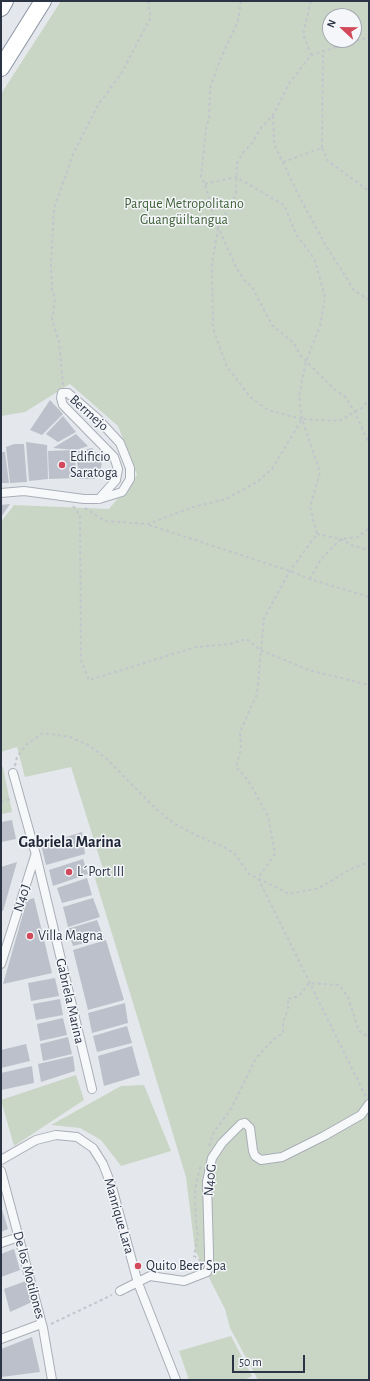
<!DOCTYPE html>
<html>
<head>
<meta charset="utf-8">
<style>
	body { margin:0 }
	#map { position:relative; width:370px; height:1381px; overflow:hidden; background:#e4e7ec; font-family:"Alegreya Sans",sans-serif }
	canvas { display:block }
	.frame { position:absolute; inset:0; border:2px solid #2b3445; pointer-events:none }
	.north { position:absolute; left:322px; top:8px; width:40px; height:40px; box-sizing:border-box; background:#f4f6f9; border:1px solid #a4a8b1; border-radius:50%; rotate:292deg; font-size:11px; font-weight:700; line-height:16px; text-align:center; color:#2b3445 }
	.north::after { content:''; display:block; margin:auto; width:14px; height:18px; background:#d1495b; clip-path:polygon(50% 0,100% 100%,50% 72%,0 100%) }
	.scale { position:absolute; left:232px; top:1355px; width:73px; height:18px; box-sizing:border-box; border:2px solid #2b3445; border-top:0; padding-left:5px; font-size:12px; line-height:14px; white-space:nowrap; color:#2b3445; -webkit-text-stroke:3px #f4f6f9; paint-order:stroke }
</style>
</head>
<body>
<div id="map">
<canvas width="370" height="1381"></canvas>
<div class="frame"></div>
<div class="north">N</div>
<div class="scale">50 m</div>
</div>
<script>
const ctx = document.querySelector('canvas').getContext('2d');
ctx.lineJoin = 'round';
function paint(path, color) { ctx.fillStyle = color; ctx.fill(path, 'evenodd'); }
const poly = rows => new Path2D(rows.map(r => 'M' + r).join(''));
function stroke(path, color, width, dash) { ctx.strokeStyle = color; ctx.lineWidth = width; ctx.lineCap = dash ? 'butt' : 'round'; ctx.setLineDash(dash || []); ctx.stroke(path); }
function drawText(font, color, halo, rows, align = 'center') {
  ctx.font = font + ' "Alegreya Sans",sans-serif'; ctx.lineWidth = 3; ctx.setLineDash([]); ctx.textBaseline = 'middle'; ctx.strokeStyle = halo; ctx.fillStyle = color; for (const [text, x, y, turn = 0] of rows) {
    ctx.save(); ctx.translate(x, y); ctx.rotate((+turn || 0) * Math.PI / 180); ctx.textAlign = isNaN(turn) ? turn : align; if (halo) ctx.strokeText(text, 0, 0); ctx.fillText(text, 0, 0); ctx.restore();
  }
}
const green = poly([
	[61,1,369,1,369,1380,258,1380,230,1328,225,1309,195,1250,186,1177,95,878,104,872,71,767,25,777,17,747,1,752,1,522,14,505,109,509,137,475,118,426,70,384,25,412,1,416,1,94],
	[330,16,354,16,354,40,330,40],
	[1,767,3,767,12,812,1,814],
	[76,1075,84,1100,14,1146,1,1100],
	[144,1085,171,1151,121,1166,101,1140,80,1128,51,1125,121,1086],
	[231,1336,252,1376,244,1380,189,1380,179,1351]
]);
const building = poly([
	[50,400,63,414,42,435,30,430],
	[63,416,76,432,58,442,46,434],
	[76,434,88,446,76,450,53,448],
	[26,442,47,445,48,479,29,481],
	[14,444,24,444,27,482,10,483,6,447],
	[92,448,102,461,100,475,94,479,79,479,76,452],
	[74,450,77,478,49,479,48,451],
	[1,452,5,452,9,483,1,483],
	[10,504,1,517,1,505],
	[12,820,16,839,1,842,1,822],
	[82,832,85,854,46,865,41,845],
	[83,859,88,874,53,886,49,870],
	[17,862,3,911,1,911,1,867],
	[87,878,92,895,62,903,57,888],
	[34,898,52,973,3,984,27,900],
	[93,898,100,917,68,927,63,907],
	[97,920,104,938,73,946,67,929],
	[106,940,124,1000,88,1010,73,950],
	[55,978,59,996,31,1001,28,983],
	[60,999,63,1015,36,1020,33,1004],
	[125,1003,128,1023,92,1033,88,1013],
	[63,1018,67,1035,40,1041,37,1024],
	[127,1026,132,1043,97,1052,93,1036],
	[68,1037,72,1054,43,1061,40,1044],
	[26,1044,30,1061,1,1068,1,1050],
	[132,1046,140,1075,104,1086,98,1056],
	[73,1056,75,1071,41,1082,38,1064],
	[32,1066,34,1083,1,1090,1,1073],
	[1,1206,8,1229,1,1232],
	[14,1249,20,1270,1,1277,1,1254],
	[26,1281,32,1302,10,1312,4,1289],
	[32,1337,40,1372,1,1377,1,1349]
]);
const path = poly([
	[241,1,238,21,220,60,210,88,209,118,206,129,201,177,205,184,215,220,236,267,244,280,252,287,272,325,294,343,300,355,333,388,345,397,355,412,369,444],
	[311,1,303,34,311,55],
	[273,116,274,144,298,194,325,244,354,290,369,300],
	[322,148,328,161,369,191],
	[283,162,322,148,323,50],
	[205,184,236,177,284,205,296,234,315,260,325,297,320,326,306,362,299,395,302,419,320,472,310,507,317,534,290,571,264,618,257,694,240,732,241,748,236,767,248,780,268,816,275,854,258,878,366,1097],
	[63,385,59,342,52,319,55,298,52,289,51,264,54,208,74,152,98,105,121,74,151,17,148,4,149,1],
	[302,419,268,410,250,397,226,365,213,328,212,263,218,228,236,194,237,163,242,154,253,142,260,129,273,115,290,82,311,55,369,37],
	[73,506,80,515,81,660,89,680,196,647,230,644,247,639,260,650,309,670,369,685],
	[85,508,105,521,148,524,193,507,226,499,257,482,272,469,302,419,339,421,362,408,369,399],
	[149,525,290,571,310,579,369,597],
	[317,534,341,539,351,545,369,550],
	[310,579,321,559,341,539,358,537,369,528],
	[15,766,17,757,26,745,43,733,70,737,90,746,107,759,151,804,173,823,198,836,224,847,235,854,249,874,289,894,319,888,351,869,369,862],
	[1,802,11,799],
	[209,1146,214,1132,231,1109,256,1058,274,1039,283,1033,283,1023,289,1005,287,999,299,996,309,983,339,985,348,997,359,1031,369,1037],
	[201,1261,194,1256,198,1236,196,1224,195,1189,201,1164],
	[51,1324,112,1295]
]);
const street = poly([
	[1,493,24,491,84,499,99,499,122,492,130,479,130,468,120,443,97,418,68,393,62,393,61,398,63,405,114,457,118,469,116,480,99,499],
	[13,773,36,855,92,1089],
	[1,964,35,856],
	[1,1160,36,1140,56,1135,77,1137,93,1148,103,1164,112,1187,138,1283,176,1380],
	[1,1171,43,1328,52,1380],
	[1,1243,19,1237],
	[120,1291,150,1276,184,1281,207,1272,209,1267,209,1253,207,1182,212,1158,222,1143,241,1124,245,1123,250,1128,253,1151,255,1156,261,1160,282,1157,324,1136,361,1115,369,1104],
	[1,1339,41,1324]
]);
const highway = poly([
	[1,8,5,1],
	[1,68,43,1]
]);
const markers = [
	[62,465,4,"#d1495b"],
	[69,872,4,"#d1495b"],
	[30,936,4,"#d1495b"],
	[138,1266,4,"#d1495b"]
];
const parkNames = [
	["Parque Metropolitano",184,204],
	["Guangüiltangua",184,220]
];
const streetNames = [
	["Bermejo",89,413,42],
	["N40J",22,898,-72],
	["Gabriela Marina",70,1001,77],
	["N40G",210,1180,-84],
	["Manrique Lara",119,1216,74],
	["De los Motilones",29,1275,75]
];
const poiNames = [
	["Edificio",70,457],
	["Saratoga",70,473],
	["L´Port III",77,872],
	["Villa Magna",38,936],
	["Quito Beer Spa",146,1266]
];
const quarterNames = [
	["Gabriela Marina",70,842]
];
paint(green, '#c9d6c5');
paint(building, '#bbc0ca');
stroke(street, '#a9aeb7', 10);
stroke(highway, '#8b94a3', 18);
stroke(path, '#c2c5cb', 2, [3, 3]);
stroke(street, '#f7f8fa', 8);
stroke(highway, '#fff', 16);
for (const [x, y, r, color] of markers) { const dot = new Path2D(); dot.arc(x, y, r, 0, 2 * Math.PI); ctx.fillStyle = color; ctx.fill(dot); stroke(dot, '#f4f6f9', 1.5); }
drawText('14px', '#3f6138', '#f4f6f9', parkNames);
drawText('14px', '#2b3445', '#f4f6f9', streetNames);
drawText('14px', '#2b3445', '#f4f6f9', poiNames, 'left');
drawText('bold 16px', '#1d2536', '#f4f6f9', quarterNames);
</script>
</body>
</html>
